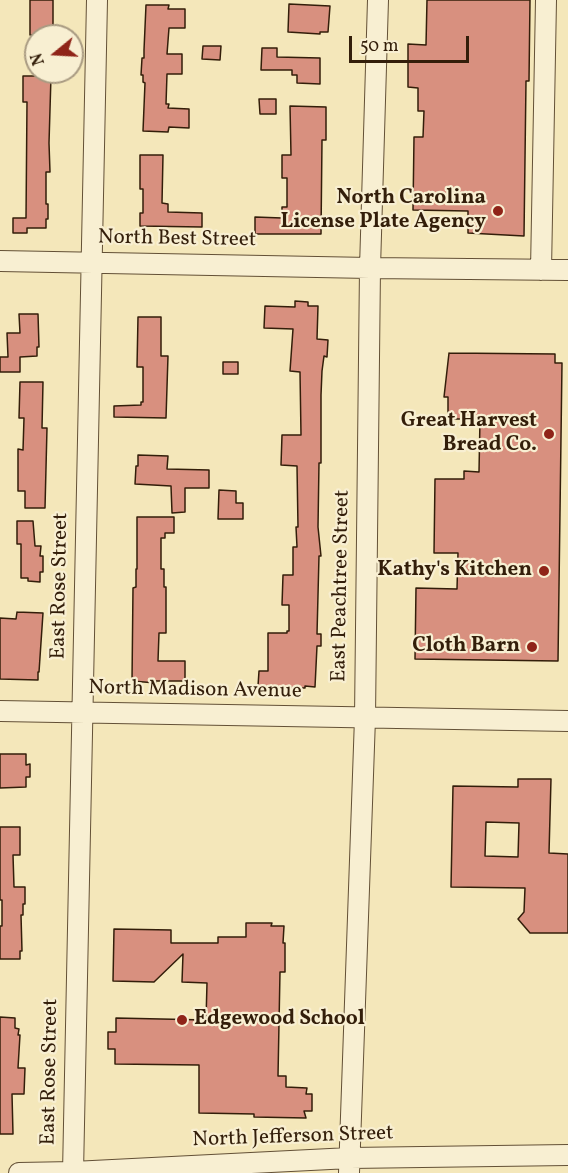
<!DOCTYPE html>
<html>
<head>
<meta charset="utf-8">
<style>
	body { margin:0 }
	#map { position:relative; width:568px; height:1173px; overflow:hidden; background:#f4e7ba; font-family:Vollkorn,serif }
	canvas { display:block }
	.north { position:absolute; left:24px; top:24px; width:60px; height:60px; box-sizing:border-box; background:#f8efd2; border:2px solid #a99b82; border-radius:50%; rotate:252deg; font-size:16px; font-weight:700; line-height:24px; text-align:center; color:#331e0a }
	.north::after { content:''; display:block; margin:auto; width:21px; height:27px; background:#8f2418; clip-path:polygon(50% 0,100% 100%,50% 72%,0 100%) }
	.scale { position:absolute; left:349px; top:36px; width:120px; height:27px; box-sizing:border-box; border:3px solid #331e0a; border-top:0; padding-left:8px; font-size:18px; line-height:21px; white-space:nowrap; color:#331e0a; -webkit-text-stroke:4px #f8efd2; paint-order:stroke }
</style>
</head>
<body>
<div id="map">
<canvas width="568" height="1173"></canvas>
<div class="north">N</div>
<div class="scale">50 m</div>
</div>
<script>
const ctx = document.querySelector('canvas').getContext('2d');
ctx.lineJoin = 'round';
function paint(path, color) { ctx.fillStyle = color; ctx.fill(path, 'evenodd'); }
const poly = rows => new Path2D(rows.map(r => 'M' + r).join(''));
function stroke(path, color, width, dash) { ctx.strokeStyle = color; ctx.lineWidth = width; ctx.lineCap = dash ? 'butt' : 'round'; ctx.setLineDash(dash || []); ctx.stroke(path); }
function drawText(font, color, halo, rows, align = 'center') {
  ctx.font = font + ' Vollkorn,serif'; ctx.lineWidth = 4.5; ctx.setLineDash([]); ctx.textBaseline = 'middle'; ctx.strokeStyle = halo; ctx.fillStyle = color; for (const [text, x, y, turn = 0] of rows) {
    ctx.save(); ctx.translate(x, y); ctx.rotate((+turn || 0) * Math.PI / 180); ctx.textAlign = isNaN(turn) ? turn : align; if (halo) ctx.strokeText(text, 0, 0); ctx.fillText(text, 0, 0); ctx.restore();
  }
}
const building = poly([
	[30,0,53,0,53,35,30,35,30,0],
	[427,0,530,0,529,81,526,81,524,236,468,233,468,211,413,210,414,137,423,137,424,111,418,111,418,88,408,87,408,44,426,45,427,0],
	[289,4,330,6,328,32,320,32,320,34,288,32,289,4],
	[146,5,169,5,168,9,185,9,185,28,169,28,167,54,182,54,182,74,167,74,166,104,169,104,168,108,189,109,189,128,169,127,168,132,143,131,145,83,143,82,143,75,141,75,142,58,144,58,144,50,146,5],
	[203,46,221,46,220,60,202,59,203,46],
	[262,48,277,48,277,57,320,58,320,84,297,83,297,75,292,75,292,70,261,70,262,48],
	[23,76,51,76,49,143,50,172,46,172,46,204,48,204,48,219,46,219,46,228,27,228,27,233,13,233,13,218,26,218,27,102,23,102,23,76],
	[259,99,276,99,276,114,260,114,259,99],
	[290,106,326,107,326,140,322,140,321,234,255,234,255,217,282,218,282,207,287,207,287,178,282,178,282,155,291,155,290,106],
	[140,155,163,155,162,203,168,204,168,212,202,213,202,227,140,226,140,213,143,213,143,189,140,189,140,155],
	[295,301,308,302,308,306,318,306,317,339,328,340,327,357,324,356,322,371,321,395,321,463,319,463,318,527,321,556,319,556,317,634,321,634,321,646,317,646,315,687,305,686,305,688,258,686,259,671,268,671,268,633,287,633,287,631,289,631,289,605,282,605,283,575,293,575,293,547,297,547,296,527,298,527,297,466,281,465,282,435,301,435,300,372,290,371,293,329,264,328,265,306,295,307,295,301],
	[19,314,38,314,39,347,37,347,37,356,20,357,20,372,0,372,0,357,8,357,7,333,20,333,19,314],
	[138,317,161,317,161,356,168,356,166,418,114,417,114,406,141,405,141,402,143,402,143,367,137,367,138,317],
	[449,353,555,354,555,363,562,363,558,661,415,659,416,588,457,589,458,553,434,553,435,479,464,479,464,471,479,472,480,419,448,419,448,397,444,397,449,353],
	[223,362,238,362,238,374,223,374,223,362],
	[20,382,43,382,42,428,47,428,45,508,25,508,25,491,18,491,18,449,23,450,24,418,19,418,20,382],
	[138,455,168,456,167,469,209,470,209,488,185,488,185,512,172,513,171,486,135,484,136,466,138,466,138,455],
	[219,490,236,491,236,503,243,503,243,519,218,519,219,490],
	[137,517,174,517,174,533,165,533,165,538,161,538,161,569,164,569,164,587,166,587,166,633,159,633,158,661,185,661,185,681,156,681,156,683,132,681,133,588,136,587,136,569,137,569,137,517],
	[17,521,33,521,35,546,41,546,40,556,43,556,43,572,40,572,40,582,28,581,28,578,21,578,21,544,17,544,17,521],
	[17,612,43,613,39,672,38,672,38,680,0,679,0,618,16,619,17,612],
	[0,754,26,754,26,765,30,764,30,777,26,777,26,787,0,788,0,754],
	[518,779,551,779,549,853,568,854,568,933,530,933,518,919,524,912,525,888,451,887,453,786,518,787,518,779],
	[486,822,519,823,518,857,485,856,486,822],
	[0,827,20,827,20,855,13,855,14,887,25,887,25,904,23,904,23,915,21,915,22,951,20,951,20,959,0,959,0,926,2,926,2,900,0,900,0,827],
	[246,923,272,923,271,926,284,926,283,943,285,943,285,972,280,972,278,1076,286,1076,286,1087,307,1088,306,1094,312,1094,312,1111,304,1111,306,1118,254,1117,254,1114,199,1113,199,1065,115,1064,115,1049,108,1049,108,1032,116,1032,116,1018,206,1020,207,983,182,982,183,954,154,982,113,981,114,929,171,930,171,943,218,943,218,937,246,937,246,923],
	[0,1017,15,1018,15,1028,19,1029,18,1035,20,1035,18,1068,25,1068,24,1094,12,1094,13,1134,0,1134,0,1017]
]);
const minor = poly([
	[0,261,370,268,568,270],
	[541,270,546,0],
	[0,711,568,721],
	[19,1173,73,1172,350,1158,568,1155],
	[73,1173,97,0],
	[349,1173,365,718,370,268,378,0]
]);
const markers = [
	[498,211,6,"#8f2418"],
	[549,434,6,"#8f2418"],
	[544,571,6,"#8f2418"],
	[532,647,6,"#8f2418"],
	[182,1020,6,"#8f2418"]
];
const poiNames = [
	["North Carolina",486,199],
	["License Plate Agency",486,223],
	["Great Harvest",537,422],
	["Bread Co.",537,446],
	["Kathy's Kitchen",532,571],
	["Cloth Barn",520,647],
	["Edgewood School",194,1020,"left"]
];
const streetNames = [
	["North Best Street",177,240,1],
	["East Rose Street",61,586,-89],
	["East Peachtree Street",342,586,-89],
	["North Madison Avenue",195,691,1],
	["East Rose Street",51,1072,-89],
	["North Jefferson Street",293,1138,-2]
];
paint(building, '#d8907f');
stroke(building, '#331e0a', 1.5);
stroke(minor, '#635036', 22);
stroke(minor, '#f8efd2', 20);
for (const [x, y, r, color] of markers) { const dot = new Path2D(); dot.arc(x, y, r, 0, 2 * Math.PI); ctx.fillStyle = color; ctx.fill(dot); stroke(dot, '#f8efd2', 2); }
drawText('bold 21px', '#331e0a', '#f8efd2', poiNames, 'right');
drawText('21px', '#331e0a', '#f8efd2', streetNames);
</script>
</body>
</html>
